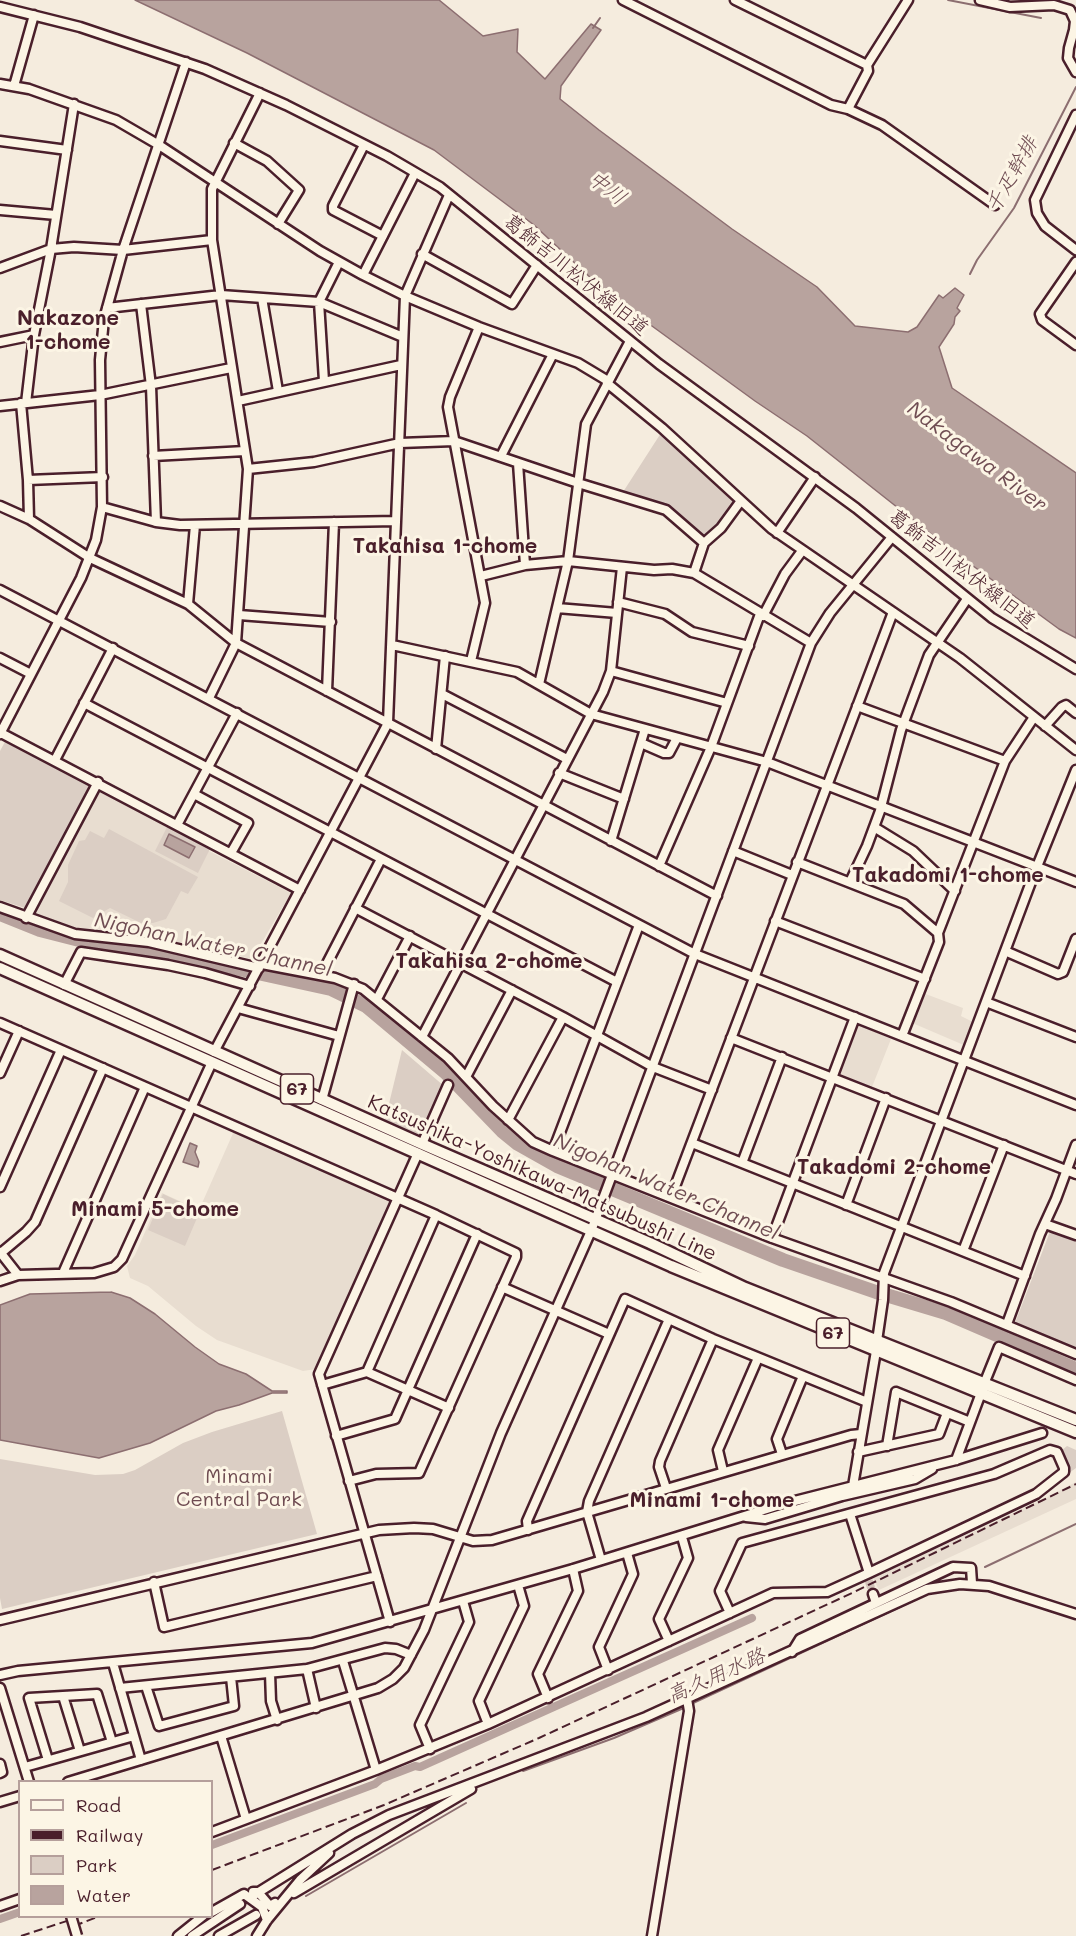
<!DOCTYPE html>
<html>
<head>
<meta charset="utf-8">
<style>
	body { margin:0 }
	#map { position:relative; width:1076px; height:1936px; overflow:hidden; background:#f5ecde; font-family:Mali,sans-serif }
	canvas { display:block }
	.legend { position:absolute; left:18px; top:1780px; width:195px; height:138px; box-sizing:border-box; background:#fcf5e5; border:2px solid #b59f9b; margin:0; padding:8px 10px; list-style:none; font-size:18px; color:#4a1f2b }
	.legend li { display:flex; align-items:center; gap:12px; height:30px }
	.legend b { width:30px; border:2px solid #b59f9b }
</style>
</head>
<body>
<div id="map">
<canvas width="1076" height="1936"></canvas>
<ul class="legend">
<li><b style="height:8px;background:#fcf5e5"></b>Road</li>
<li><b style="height:8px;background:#4a1f2b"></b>Railway</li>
<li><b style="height:16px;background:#dbcec4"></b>Park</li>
<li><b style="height:16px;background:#b8a39e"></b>Water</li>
</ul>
</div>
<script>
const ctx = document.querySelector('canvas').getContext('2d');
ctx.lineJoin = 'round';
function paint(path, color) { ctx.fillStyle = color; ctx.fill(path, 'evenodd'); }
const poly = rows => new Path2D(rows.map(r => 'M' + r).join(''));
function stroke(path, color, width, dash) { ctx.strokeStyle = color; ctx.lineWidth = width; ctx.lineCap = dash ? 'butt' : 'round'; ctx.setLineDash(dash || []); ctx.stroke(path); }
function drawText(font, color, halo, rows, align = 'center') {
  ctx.font = font + ' Mali,"Klee One",sans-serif'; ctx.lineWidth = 6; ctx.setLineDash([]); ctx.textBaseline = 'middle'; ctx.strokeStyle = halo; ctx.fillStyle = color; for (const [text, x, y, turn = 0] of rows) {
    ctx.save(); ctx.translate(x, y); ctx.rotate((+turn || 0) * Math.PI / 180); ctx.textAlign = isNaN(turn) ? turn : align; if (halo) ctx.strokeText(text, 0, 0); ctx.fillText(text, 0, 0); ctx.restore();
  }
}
const built = poly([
	[99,789,211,852,291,893,252,959,186,945,84,930,35,914],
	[923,993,963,1008,961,1016,973,1022,966,1046,910,1022],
	[857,1024,891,1039,872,1087,839,1074],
	[234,1131,388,1199,392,1197,316,1369,303,1371,217,1340,196,1326,148,1286,130,1278,127,1266,135,1255,162,1193,199,1210],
	[1076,1482,1076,1499,879,1590,873,1578,1044,1499]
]);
const green = poly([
	[661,433,736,502,718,524,704,536,668,506,623,492],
	[6,740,92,784,25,908,0,900,0,751],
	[167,827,210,849,198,873,155,851],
	[109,829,198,877,188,894,181,891,166,919,153,923,141,923,110,908,93,918,59,901,68,882,68,865,79,841,85,840,90,831,104,838],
	[402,1050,444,1086,423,1131,418,1134,385,1120],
	[163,1194,200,1211,185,1246,148,1230],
	[1051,1229,1076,1239,1076,1349,1015,1323],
	[282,1411,317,1534,2,1609,0,1598,0,1459,95,1475,123,1474,135,1470,183,1443,212,1432],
	[1067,1446,1076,1450,1076,1468,1069,1473,1061,1451]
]);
const water = poly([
	[135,0,439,0,483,36,518,29,517,52,545,79,591,24,601,30,561,86,560,99,599,130,732,229,817,287,855,326,908,332,917,327,939,295,943,298,955,288,964,295,957,308,960,311,955,317,954,324,939,347,952,388,1076,473,1076,638,1059,629,950,549,807,436,755,401,608,294,534,225,434,150,247,53,135,0],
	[169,834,195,847,189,858,164,845,169,834],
	[190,1143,197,1146,195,1152,199,1162,198,1167,183,1162,190,1143],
	[111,1292,130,1298,155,1314,195,1347,219,1364,246,1374,272,1391,287,1391,287,1393,272,1393,239,1405,216,1411,150,1443,99,1458,0,1440,0,1305,30,1294,111,1292]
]);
const stream = poly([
	[948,0,1041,18],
	[593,28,600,18],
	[970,274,977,260,1014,208,1076,87],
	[985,1567,1076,1524],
	[691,1704,917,1599],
	[523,1771,614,1738,686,1707],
	[306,1896,466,1803]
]);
const canal = poly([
	[212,1845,375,1784,381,1779,415,1766,420,1767,752,1618],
	[0,1919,20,1912]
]);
const river = poly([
	[0,914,40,930,91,943,189,958,331,989,366,1006,446,1073,502,1131,518,1144,557,1166,783,1260,876,1292,946,1313,1076,1369]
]);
const minorTunnel = poly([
	[865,1569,873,1594]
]);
const minor = poly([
	[623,0,831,105,848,109,882,125,995,205],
	[735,0,867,65],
	[980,0,1010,7,1054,5,1070,10,1075,21,1074,30,1069,48,1068,58,1076,72],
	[0,7,80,27,205,69,286,105,387,156,440,187,659,364,856,508,992,618,1076,669],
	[0,84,29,89,116,120,159,145,320,251,363,275,405,296,479,327,578,363,608,381],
	[14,86,34,15],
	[848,109,868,71,867,65,908,0],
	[1076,115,1035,200,1037,213,1045,226,1076,250],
	[0,141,67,150],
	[234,143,267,161,299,190,278,224],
	[364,145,333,206,333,210,383,236],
	[0,210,56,215],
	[422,254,512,304,537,265],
	[1076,262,1040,314,1042,320,1076,345],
	[0,268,51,249,74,247,123,250,212,240],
	[363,275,415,173],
	[262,298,278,391],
	[141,304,151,386,156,522],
	[107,308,221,295,319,302,403,337],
	[0,342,34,335],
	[324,381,319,302,339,262],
	[607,383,662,428,772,529,960,658,1076,750],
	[238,401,401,365],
	[21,403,28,480,29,519],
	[26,403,34,335,51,249,74,104],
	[0,406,100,395,231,368],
	[153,456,245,451],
	[501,456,553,354],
	[518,463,525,565],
	[248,469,314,462,400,443,454,441,578,483,666,510,704,543,694,573],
	[28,480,103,477],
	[0,506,29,519,90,558,188,604,236,643,717,896],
	[102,507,156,522,180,525,396,521],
	[777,533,815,477],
	[704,543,721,528,740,502],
	[481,576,525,565,568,561,654,570,672,569,694,573,811,643],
	[0,590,695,954,1076,1105],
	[618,602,665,614,692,632,749,646],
	[188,604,195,525],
	[557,608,617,613],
	[239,615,331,622],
	[763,616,785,574,802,551],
	[392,645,517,672,591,714,767,762,1076,882],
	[0,658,31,674],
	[471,661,485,603,448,407,450,397,479,327],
	[611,671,727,703],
	[539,684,568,561,586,424,630,341],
	[327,691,334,522],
	[442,694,567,759],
	[209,698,236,643,248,469,212,240,212,189,260,93],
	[84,703,617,982],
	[857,706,1005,761],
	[1045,726,1062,707,1066,705,1076,713],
	[1,733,300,890],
	[0,734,81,578,96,540,102,507,100,360,104,319,123,250,186,62],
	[641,743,664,753,669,753,677,738],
	[436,749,445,656],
	[55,760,113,648],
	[559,773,624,799],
	[194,794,248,823,231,853],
	[177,825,237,713],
	[874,827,913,851,955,891],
	[611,841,645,729],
	[733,851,792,875],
	[797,862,904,904,938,933],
	[659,866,711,747,760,614],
	[850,882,867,846,880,811,901,730,929,655,967,599],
	[0,907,75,934,149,942,259,968],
	[355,908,563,1017,653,1067,712,1090],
	[26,918,98,782],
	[775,921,925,979],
	[1005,951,1058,974,1063,972,1076,939],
	[262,964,335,978,363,989,448,1058,493,1106,533,1142,553,1151,772,1238,951,1302,1076,1354],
	[321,975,381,859],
	[64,985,81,952,168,965,205,973,250,986],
	[377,999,410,936],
	[986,1002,1076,1037],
	[238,1008,339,1036],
	[0,1023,436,1215,516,1253,516,1257,419,1473,376,1474,349,1481],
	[902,1036,939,942,938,933,1005,761,1034,717],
	[422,1037,603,692,611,671,622,567],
	[731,1038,1076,1174],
	[214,1052,388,723,405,296,449,195],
	[0,1073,19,1031],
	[466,1077,512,990],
	[322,1100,354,984],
	[508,1120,563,1017],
	[692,1143,1025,1276],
	[422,1144,448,1085],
	[553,1151,639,925],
	[742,1163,782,1057],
	[0,1187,61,1050],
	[671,1197,893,612],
	[846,1205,886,1098],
	[1045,1224,1076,1235],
	[772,1238,855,1017],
	[963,1251,1004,1145],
	[0,1252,18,1275],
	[1,1253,26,1232,35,1222,103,1068],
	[63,1273,145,1087],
	[0,1281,18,1275,94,1273,114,1267,122,1259,212,1062],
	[502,1287,609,1334],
	[1007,1324,1040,1234,1056,1199,1076,1145],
	[877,1341,883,1300,884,1273,1034,874,1076,770],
	[367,1372,436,1215],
	[984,1384,999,1347,1076,1380],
	[322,1385,367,1372,449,1408],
	[336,1436,395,1419,477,1234],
	[887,1446,896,1392,970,1422],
	[858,1452,939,1434,947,1413],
	[782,1454,777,1439,803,1376],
	[956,1460,981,1393],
	[723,1471,718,1450,758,1358],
	[853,1486,876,1351],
	[666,1488,659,1467,660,1461,713,1339],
	[850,1514,869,1573],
	[746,1517,765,1519,842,1496,915,1479,932,1469],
	[528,1530,527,1521,625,1299,713,1339,867,1402],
	[601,1560,587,1512,589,1501,669,1319],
	[154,1582,164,1627,377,1576],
	[873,1594,876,1603],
	[0,1620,379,1530,414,1528,433,1529,473,1541,492,1540,851,1435,861,1434],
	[390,1622,319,1374,418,1153],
	[669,1641,659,1619,688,1558,682,1537],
	[792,1652,800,1639,953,1567,971,1568,972,1583],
	[343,1661,376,1770],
	[113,1663,141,1760],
	[307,1669,316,1708],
	[608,1670,599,1647,633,1574,627,1553],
	[270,1673,271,1701,277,1720],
	[0,1675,18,1671,312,1643,573,1569,783,1504,956,1460,1042,1433],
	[146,1686,159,1726,234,1706,231,1677],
	[0,1688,29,1782],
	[120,1688,307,1669,385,1648,396,1649,411,1655],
	[63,1696,80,1751],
	[548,1698,538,1674,578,1591,573,1569],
	[488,1724,479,1701,524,1606,518,1585],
	[221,1736,246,1819],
	[430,1749,420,1725,469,1622,463,1601],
	[48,1760,29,1698,97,1694,112,1742],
	[0,1764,2,1772,0,1773],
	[25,1767,134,1736],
	[68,1782,378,1688,393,1679,404,1668,424,1630,501,1433,591,1231,811,643,830,613,892,537],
	[0,1802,20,1796],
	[212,1832,376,1770,488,1724,773,1593,827,1592,869,1573,1036,1494,1064,1472,1064,1468,1057,1452,1050,1450,994,1474,742,1543,720,1591,730,1613],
	[253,1892,258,1892,270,1906,275,1903],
	[294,1893,471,1789],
	[254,1895,352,1834,389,1815,646,1717,927,1589,960,1584,989,1586,1076,1614],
	[0,1906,20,1899],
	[212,1912,244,1894,262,1907,267,1920],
	[178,1936,203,1916],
	[192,1936,240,1904],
	[219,1936,256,1915],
	[257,1936,267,1920,300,1880,329,1853],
	[652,1936,689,1711,687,1699]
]);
const major = poly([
	[0,955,422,1144,650,1243,745,1288,1076,1420],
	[0,968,671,1266,1076,1432]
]);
const rail = poly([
	[212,1870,384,1805,539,1738,852,1593,1076,1484],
	[74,1926,100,1916],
	[21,1936,82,1916]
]);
const minorBridge = poly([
	[71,1916,77,1936]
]);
const shields = [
	[297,1089,33],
	[833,1333,33]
];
const shieldNames = [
	["67",297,1089],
	["67",833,1333]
];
const streetNames = [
	["葛飾吉川松伏線旧道",576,275,39],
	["葛飾吉川松伏線旧道",962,569,38],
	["Katsushika-Yoshikawa-Matsubushi Line",542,1178,24]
];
const parkNames = [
	["Minami",239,1477],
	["Central Park",239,1500]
];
const waterNames = [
	["千疋幹排",1012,175,-61],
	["中川",607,188,38],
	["Nakagawa River",977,457,37],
	["Nigohan Water Channel",213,945,12],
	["Nigohan Water Channel",666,1187,23],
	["高久用水路",716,1676,-24]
];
const neighbourhoodNames = [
	["Nakazone",68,319],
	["1-chome",68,343],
	["Takahisa 1-chome",445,547],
	["Takadomi 1-chome",948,876],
	["Takahisa 2-chome",489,962],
	["Takadomi 2-chome",894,1168],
	["Minami 5-chome",155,1210],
	["Minami 1-chome",712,1501]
];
paint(built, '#e8ddd0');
paint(green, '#dbcec4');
paint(water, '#b8a39e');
stroke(water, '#8c6e70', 1.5);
stroke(stream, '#8c6e70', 2);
stroke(canal, '#b8a39e', 8);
stroke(river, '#b8a39e', 14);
stroke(minorTunnel, '#d3c3ba', 8, [8, 4]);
stroke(minor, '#4a1f2b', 13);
stroke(major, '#4a1f2b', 15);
stroke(minor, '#fcf5e5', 8);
stroke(major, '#fcf5e5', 10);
stroke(rail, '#4a1f2b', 2, [9, 4.5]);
stroke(minorBridge, '#4a1f2b', 13, []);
stroke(minorBridge, '#fcf5e5', 8);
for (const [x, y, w] of shields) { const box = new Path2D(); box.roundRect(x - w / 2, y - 15, w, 30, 4.5); ctx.fillStyle = '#fcf5e5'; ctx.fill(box); stroke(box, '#4a1f2b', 1.5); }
drawText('bold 18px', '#4a1f2b', null, shieldNames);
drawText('20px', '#4a1f2b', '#fcf5e5', streetNames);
drawText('20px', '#6e4b51', '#fcf5e5', parkNames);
drawText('italic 21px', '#704d53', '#fcf5e5', waterNames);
drawText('bold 21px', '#4a1f2b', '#fcf5e5', neighbourhoodNames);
</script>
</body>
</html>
